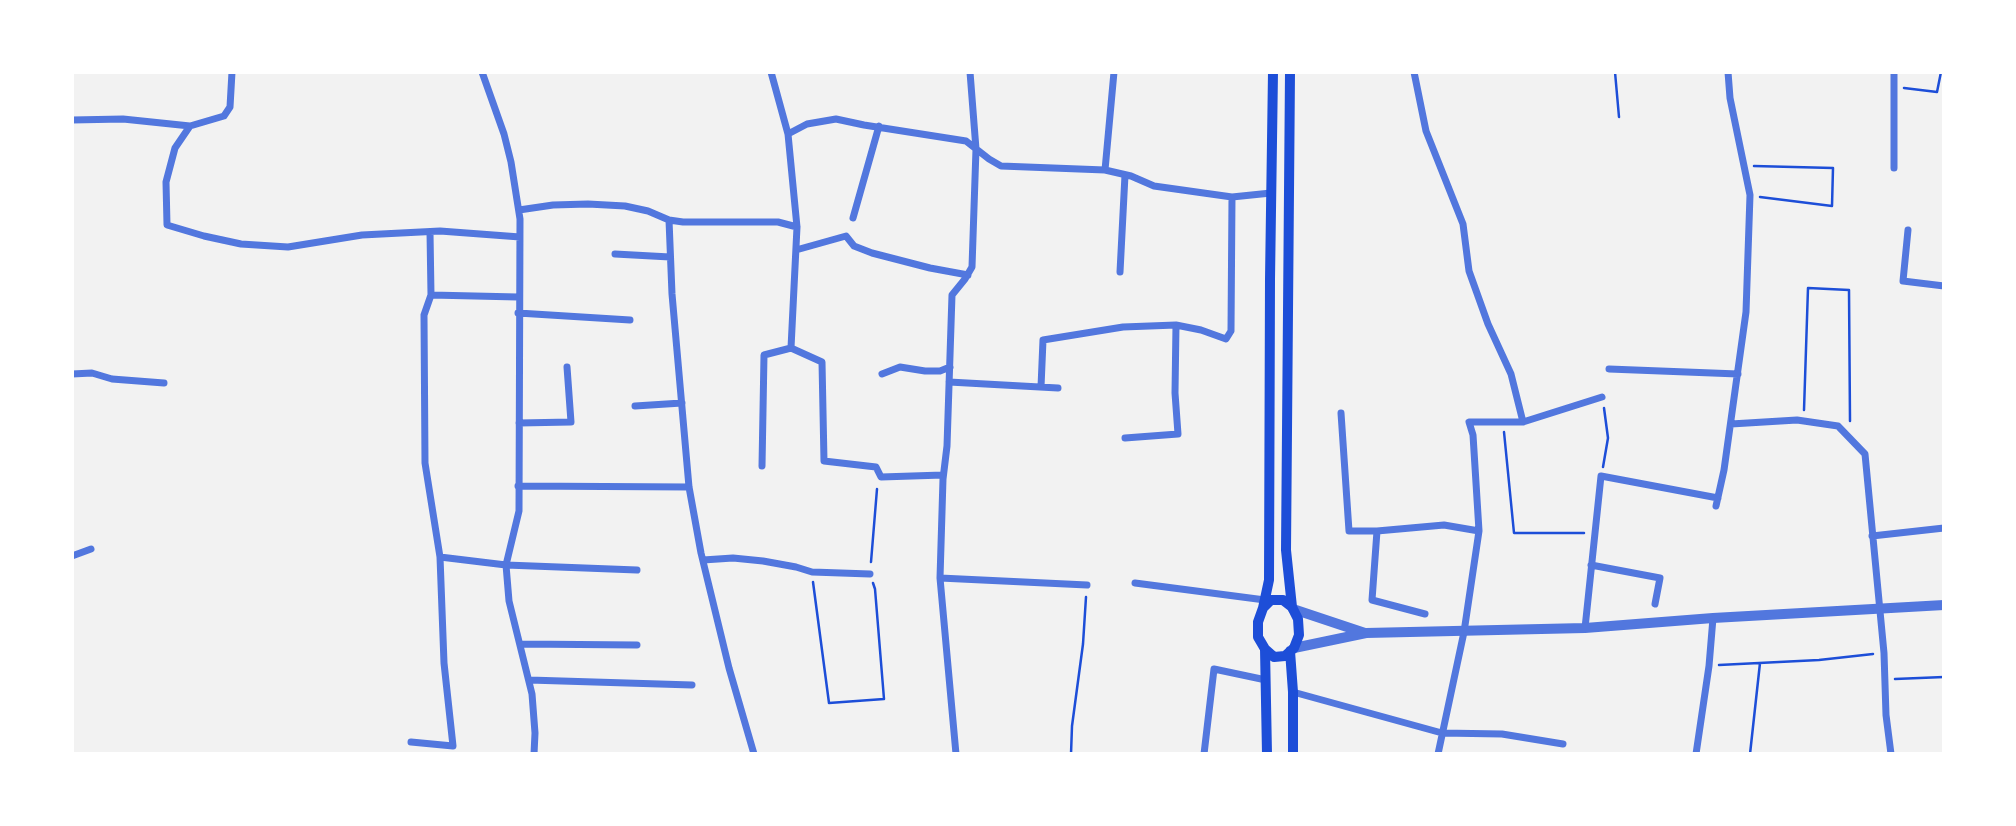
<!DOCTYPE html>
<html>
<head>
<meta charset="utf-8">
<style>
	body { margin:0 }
	#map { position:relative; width:2016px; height:826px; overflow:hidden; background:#f2f2f2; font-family:"Fira Sans",sans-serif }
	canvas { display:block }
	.frame { position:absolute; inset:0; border:74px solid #fff; pointer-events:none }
</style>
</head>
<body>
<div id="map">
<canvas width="2016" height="826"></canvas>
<div class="frame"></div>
</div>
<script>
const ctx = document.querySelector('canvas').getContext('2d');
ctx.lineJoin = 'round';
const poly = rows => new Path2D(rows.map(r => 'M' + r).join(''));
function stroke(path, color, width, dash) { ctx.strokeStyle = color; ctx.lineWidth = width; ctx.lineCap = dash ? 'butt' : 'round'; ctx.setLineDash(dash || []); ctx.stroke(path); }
const path = poly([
	[1615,72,1619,117],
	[1904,88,1937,92,1941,72],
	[1754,166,1833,168,1832,206,1760,197],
	[1804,410,1808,288,1849,290,1850,421],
	[1504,432,1514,533,1584,533],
	[1603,467,1608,438,1604,408],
	[871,562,877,489],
	[813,582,829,703,884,699,875,589,873,583],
	[1719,665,1819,660,1873,654],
	[1895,679,1944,677],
	[1071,754,1072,726,1083,644,1086,597],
	[1750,754,1760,663]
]);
const minor = poly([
	[232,72,230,107,224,116,190,126,175,148,166,182,167,225,204,236,241,244,288,247,362,235,440,231,520,237],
	[482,72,504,134,511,162,520,219,519,511,506,565,509,601,532,694,535,733,534,754],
	[771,72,788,134,797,227,791,348,822,362,824,461,876,467,881,477,943,475],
	[1414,72,1426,131,1463,224,1469,271,1488,324,1511,374,1523,422],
	[72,120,123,119,190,126],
	[788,134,807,124,836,119,864,125,966,141,989,159,1001,166,1105,170,1131,176,1154,186,1232,197,1271,193],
	[1894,168,1894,72],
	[1105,170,1114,72],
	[519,210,553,205,588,204,625,206,648,211,669,220,683,222,778,222,797,227],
	[853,218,879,126],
	[669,220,672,294,689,487,701,553,729,668,754,754],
	[1908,230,1903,281,1944,286],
	[430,232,431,295,424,315,425,463,440,557,506,565,637,570],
	[796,250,846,236,854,246,872,253,930,268,968,275],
	[615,254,670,257],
	[1120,272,1125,175],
	[431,295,518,297],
	[518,313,630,320],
	[1609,369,1738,374],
	[72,374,92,373,112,379,164,383],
	[882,374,900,367,925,371,940,371,950,367],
	[949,382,1058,388],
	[1041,387,1043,340,1123,327,1176,325,1201,330,1226,339,1231,331,1232,197],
	[635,406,682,403],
	[1341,413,1349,531,1377,531,1444,525,1479,531],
	[519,423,571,422,567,367],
	[1731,424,1797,420,1838,426,1865,454,1884,653,1886,715,1891,754],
	[1125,438,1178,434,1175,393,1176,325],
	[762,466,764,355,791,348],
	[518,486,689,487],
	[1716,506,1724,470,1746,312,1750,195,1730,98,1728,72],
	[1377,531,1372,600,1425,614],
	[1872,536,1944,528],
	[72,556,91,549],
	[703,560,733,558,763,561,796,567,812,572,870,574],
	[1591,565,1660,578,1655,604],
	[940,578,1087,585],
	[1135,583,1265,600],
	[1585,628,1601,476,1718,498],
	[521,644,637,645],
	[529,680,692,685],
	[1293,692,1442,733,1502,734,1563,744],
	[411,742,453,746,444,663,440,557],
	[956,754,940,578,943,479,947,446,952,295,965,279,972,267,976,149,970,72],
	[1204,754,1214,669,1266,680],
	[1438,754,1464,632,1479,531,1473,435,1469,422,1523,422,1602,397],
	[1696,754,1709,666,1713,618]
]);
const tertiary = poly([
	[1293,609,1365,633],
	[1294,648,1366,633,1585,628,1713,618,1944,605]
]);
const secondary = poly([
	[1290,72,1286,550,1292,607],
	[1271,600,1283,600,1292,607,1298,619,1299,635,1294,648,1285,656,1274,657,1265,649,1258,637,1258,622,1263,608,1271,600],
	[1263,608,1269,580,1270,279,1273,72],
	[1265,649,1267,754],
	[1290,651,1293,692,1293,754]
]);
stroke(path, '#1d4ed8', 2.5);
stroke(minor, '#5277de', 7);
stroke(tertiary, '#5277de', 10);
stroke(secondary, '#1d4ed8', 10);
</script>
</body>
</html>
